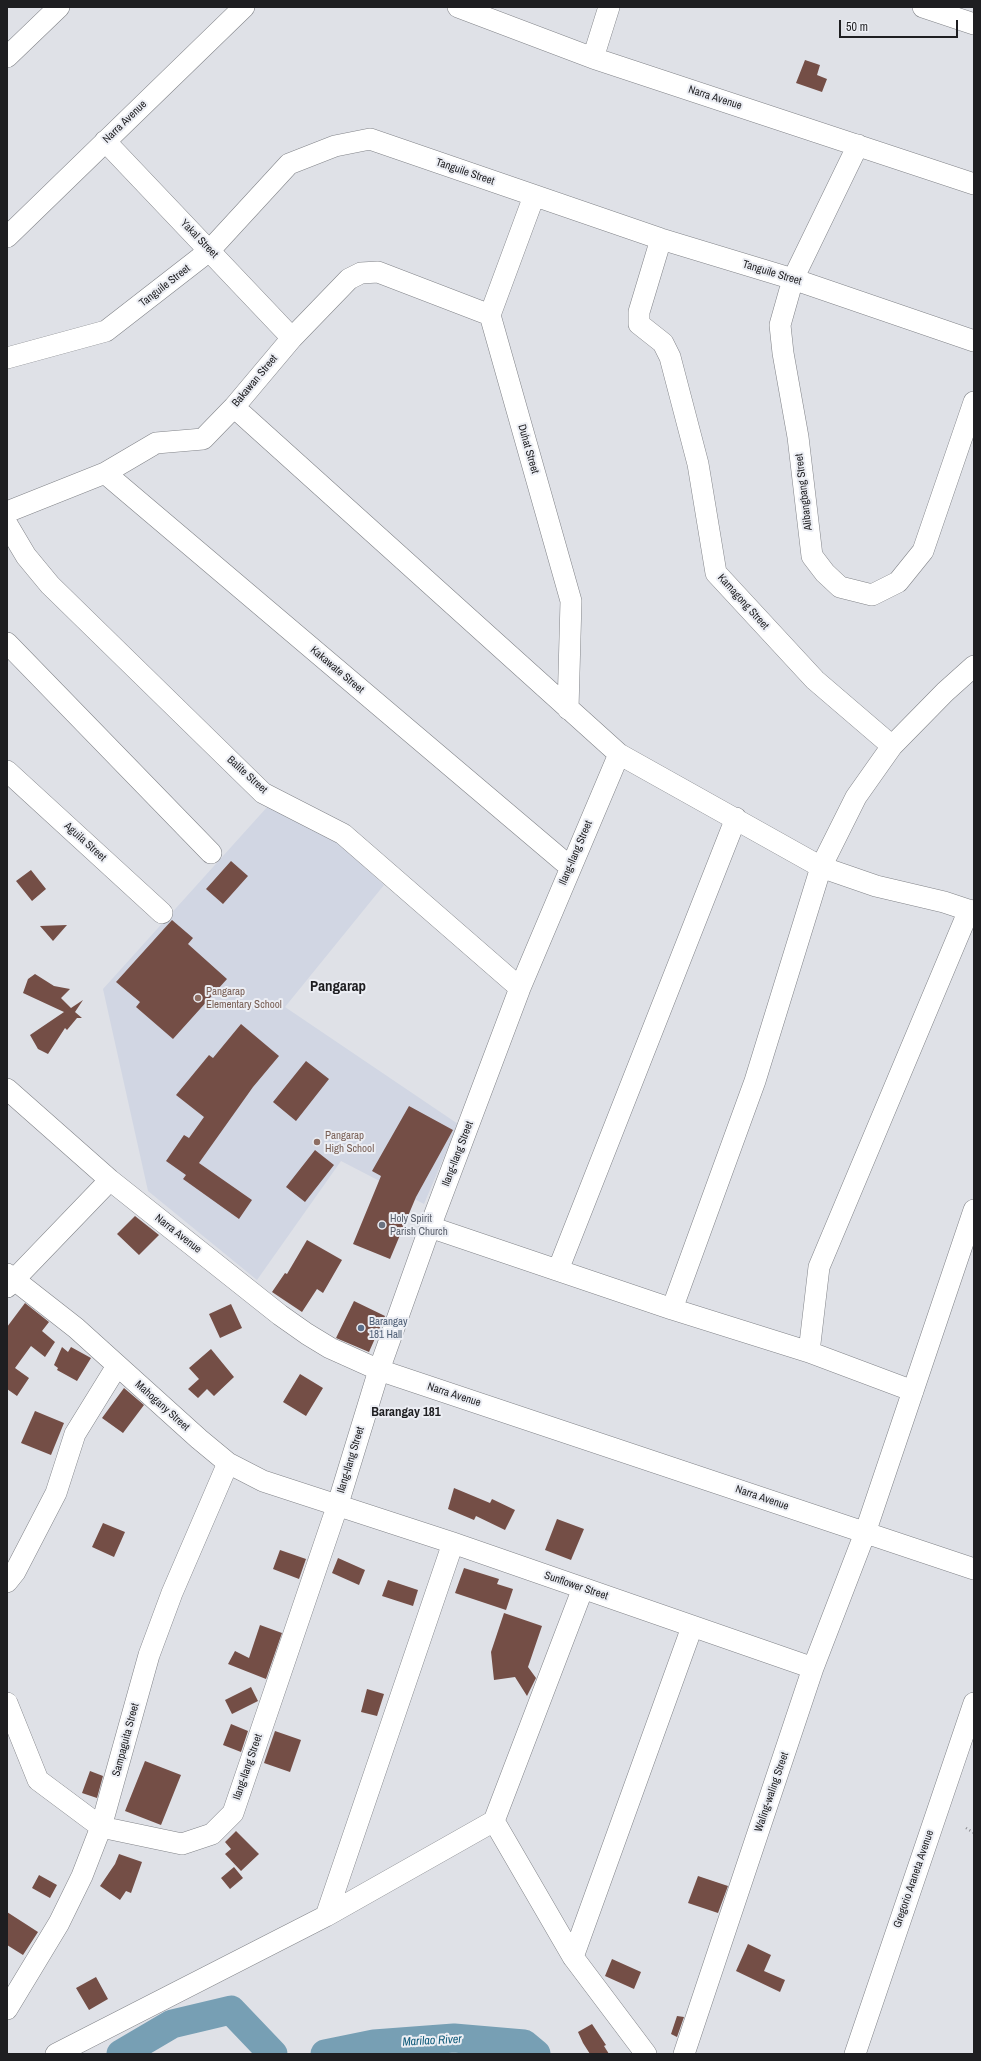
<!DOCTYPE html>
<html>
<head>
<meta charset="utf-8">
<style>
	body { margin:0 }
	#map { position:relative; width:981px; height:2061px; overflow:hidden; background:#dfe1e7; font-family:"Archivo Narrow",sans-serif }
	canvas { display:block }
	.frame { position:absolute; inset:0; border:8px solid #1e1e21; pointer-events:none }
	.scale { position:absolute; left:839px; top:20px; width:119px; height:18px; box-sizing:border-box; border:2px solid #1e1e21; border-top:0; padding-left:5px; font-size:12px; line-height:14px; white-space:nowrap; color:#1e1e21; -webkit-text-stroke:3px #eceef4; paint-order:stroke }
</style>
</head>
<body>
<div id="map">
<canvas width="981" height="2061"></canvas>
<div class="frame"></div>
<div class="scale">50 m</div>
</div>
<script>
const ctx = document.querySelector('canvas').getContext('2d');
ctx.lineJoin = 'round';
function paint(path, color) { ctx.fillStyle = color; ctx.fill(path, 'evenodd'); }
const poly = rows => new Path2D(rows.map(r => 'M' + r).join(''));
function stroke(path, color, width, dash) { ctx.strokeStyle = color; ctx.lineWidth = width; ctx.lineCap = dash ? 'butt' : 'round'; ctx.setLineDash(dash || []); ctx.stroke(path); }
function drawText(font, color, halo, rows, align = 'center') {
  ctx.font = font + ' "Archivo Narrow",sans-serif'; ctx.lineWidth = 4; ctx.setLineDash([]); ctx.textBaseline = 'middle'; ctx.strokeStyle = halo; ctx.fillStyle = color; for (const [text, x, y, turn = 0] of rows) {
    ctx.save(); ctx.translate(x, y); ctx.rotate((+turn || 0) * Math.PI / 180); ctx.textAlign = isNaN(turn) ? turn : align; if (halo) ctx.strokeText(text, 0, 0); ctx.fillText(text, 0, 0); ctx.restore();
  }
}
const built = poly([
	[269,805,334,839,384,885,285,1007,458,1124,424,1204,341,1161,257,1280,148,1191,103,989]
]);
const river = poly([
	[121,2054,172,2024,231,2010,273,2054],
	[325,2054,374,2044,454,2038,524,2044,536,2054]
]);
const building = poly([
	[805,60,820,65,817,75,827,79,822,92,796,83],
	[231,861,248,876,223,904,206,889],
	[31,870,46,889,32,901,16,881],
	[172,920,193,938,188,944,227,979,173,1039,136,1007,140,1002,116,982],
	[67,925,53,941,40,926],
	[35,974,54,986,70,989,61,998,71,1008,83,1000,75,1012,82,1018,77,1018,67,1030,65,1028,48,1054,38,1049,30,1035,64,1012,23,993,28,979],
	[241,1024,279,1056,253,1087,199,1163,252,1200,239,1219,183,1179,186,1175,166,1161,184,1135,189,1138,204,1117,176,1095,209,1055,213,1058],
	[306,1061,329,1079,296,1121,273,1102],
	[409,1106,453,1130,416,1197,390,1259,353,1244,381,1176,372,1171],
	[315,1150,334,1165,305,1202,286,1187],
	[135,1216,159,1235,139,1255,117,1234],
	[307,1240,342,1260,323,1293,317,1289,302,1312,272,1292,285,1273,287,1274],
	[354,1301,385,1316,369,1352,336,1338],
	[25,1303,49,1322,42,1331,55,1342,45,1357,31,1346,15,1368,29,1378,17,1396,7,1389,7,1327],
	[231,1304,242,1328,220,1338,209,1314],
	[62,1347,68,1352,71,1347,91,1358,77,1381,57,1370,58,1368,54,1365],
	[211,1349,234,1377,214,1396,207,1389,198,1398,188,1389,199,1379,189,1368],
	[300,1374,323,1388,306,1416,283,1402],
	[124,1388,144,1405,123,1433,102,1418],
	[35,1411,64,1423,51,1455,21,1443],
	[454,1488,490,1503,492,1499,515,1510,505,1530,476,1516,474,1520,448,1509],
	[557,1519,584,1529,571,1560,545,1550],
	[103,1523,125,1532,114,1557,92,1547],
	[280,1550,306,1559,299,1579,273,1569],
	[338,1558,365,1570,359,1585,332,1573],
	[464,1568,499,1579,497,1584,513,1589,506,1610,455,1593],
	[388,1580,418,1590,413,1606,382,1596],
	[504,1613,542,1626,528,1667,536,1678,527,1696,515,1677,494,1680,491,1652],
	[260,1625,282,1633,266,1679,228,1664,235,1651,249,1658],
	[251,1687,258,1701,232,1714,225,1700],
	[367,1689,384,1694,377,1716,361,1712],
	[231,1724,248,1731,241,1752,223,1745],
	[275,1731,301,1740,290,1772,264,1763],
	[145,1761,181,1775,161,1825,125,1811],
	[90,1771,103,1776,97,1798,82,1793],
	[236,1831,259,1854,241,1871,225,1854,231,1849,225,1842],
	[119,1854,142,1862,131,1893,126,1891,120,1900,100,1886,115,1864],
	[234,1867,243,1878,230,1889,221,1878],
	[39,1875,57,1885,50,1898,32,1888],
	[698,1876,728,1886,718,1913,688,1903],
	[7,1912,38,1932,23,1955,7,1945],
	[748,1944,771,1955,764,1971,785,1980,780,1992,736,1971],
	[612,1959,641,1972,634,1989,605,1976],
	[96,1977,108,1999,89,2010,76,1988],
	[677,2016,684,2017,677,2037,671,2034],
	[592,2024,606,2045,604,2046,609,2054,590,2054,583,2043,578,2032]
]);
const path = poly([
	[966,1828,974,1833]
]);
const minor = poly([
	[458,7,593,58,974,184],
	[923,7,974,24],
	[7,57,59,7],
	[593,58,609,7],
	[105,141,292,338],
	[858,145,793,279,780,325,783,353,798,437,812,556,825,573,840,587,872,595,898,582,923,551,974,402],
	[534,196,490,315,571,601,568,709],
	[7,237,244,7],
	[661,239,639,312,639,324,663,343,670,357,698,464,716,573,815,680,892,746],
	[7,358,106,331,209,251,289,164,335,146,370,139,661,239,793,279,974,341],
	[234,407,619,754,821,867,876,886,944,902,974,912],
	[105,473,570,867],
	[7,512,105,473,156,443,203,439,234,407,292,338,349,279,361,273,378,272,490,315],
	[7,524,26,556,50,585,263,793,343,834,520,988],
	[7,643,211,853],
	[7,771,162,913],
	[7,1089,110,1180,280,1315,307,1334,330,1348,379,1370,974,1569],
	[430,1227,672,1309,809,1352,913,1391],
	[558,1270,736,818],
	[7,1274,76,1328,199,1439,228,1463,263,1481,453,1543,813,1668],
	[7,1287,110,1180],
	[672,1309,755,1081,821,867,856,797,892,746,945,692,974,666],
	[809,1352,819,1267,969,910],
	[7,1582,15,1572,56,1493,75,1434,117,1366],
	[7,1703,38,1780,101,1827,182,1844,212,1834,233,1813,337,1507,379,1370,430,1227,520,988,619,754],
	[494,1821,583,1588],
	[326,1916,453,1543],
	[573,1957,692,1627],
	[7,2009,59,1923,82,1876,101,1827,149,1655,172,1593,228,1463],
	[56,2054,326,1916,494,1821,573,1957,646,2054],
	[684,2054,813,1668,865,1533,974,1210],
	[855,2054,974,1703]
]);
const markers = [
	[198,998,4,"#8d6e63"],
	[317,1142,4,"#8d6e63"],
	[382,1225,4,"#6b7280"],
	[361,1328,4,"#5c6f8a"]
];
const streetNames = [
	["Narra Avenue",715,98,18],
	["Narra Avenue",125,122,-44],
	["Tanguile Street",465,172,19],
	["Yakal Street",199,239,46],
	["Tanguile Street",772,273,17],
	["Tanguile Street",165,286,-38],
	["Bakawan Street",255,381,-50],
	["Duhat Street",528,449,74],
	["Alibangbang Street",804,492,-97],
	["Kamagong Street",743,602,48],
	["Kakawate Street",337,670,40],
	["Balite Street",247,775,42],
	["Aguila Street",85,842,42],
	["Ilang-Ilang Street",576,853,-67],
	["Ilang-Ilang Street",458,1154,-69],
	["Narra Avenue",178,1234,38],
	["Narra Avenue",454,1395,18],
	["Mahogany Street",162,1406,42],
	["Ilang-Ilang Street",351,1460,-73],
	["Narra Avenue",762,1498,19],
	["Sunflower Street",576,1586,19],
	["Sampaguita Street",126,1740,-75],
	["Ilang-Ilang Street",248,1767,-71],
	["Waling-waling Street",772,1792,-71],
	["Gregorio Araneta Avenue",914,1879,-71]
];
const educationNames = [
	["Pangarap",206,992],
	["Elementary School",206,1005],
	["Pangarap",325,1136],
	["High School",325,1149]
];
const worshipNames = [
	["Holy Spirit",390,1219],
	["Parish Church",390,1232]
];
const serviceNames = [
	["Barangay",369,1322],
	["181 Hall",369,1335]
];
const waterNames = [
	["Marilao River",432,2041,-3]
];
const quarterNames = [
	["Barangay 181",406,1413]
];
const districtNames = [
	["Pangarap",338,987]
];
paint(built, '#d1d6e3');
stroke(river, '#779fb4', 29);
paint(building, '#744e46');
stroke(minor, '#818388', 22);
stroke(path, '#8a8b90', 2.5, [1, 3]);
stroke(minor, '#fff', 21);
for (const [x, y, r, color] of markers) { const dot = new Path2D(); dot.arc(x, y, r, 0, 2 * Math.PI); ctx.fillStyle = color; ctx.fill(dot); stroke(dot, '#eceef4', 1.5); }
drawText('11px', '#1e1e21', '#eceef4', streetNames);
drawText('11px', '#785e54', '#eceef4', educationNames, 'left');
drawText('11px', '#5b616d', '#eceef4', worshipNames, 'left');
drawText('11px', '#4e5e75', '#eceef4', serviceNames, 'left');
drawText('italic 12px', '#105b7a', '#eceef4', waterNames);
drawText('bold 13px', '#1e1e21', '#eceef4', quarterNames);
drawText('bold 15px', '#1e1e21', '#eceef4', districtNames);
</script>
</body>
</html>
